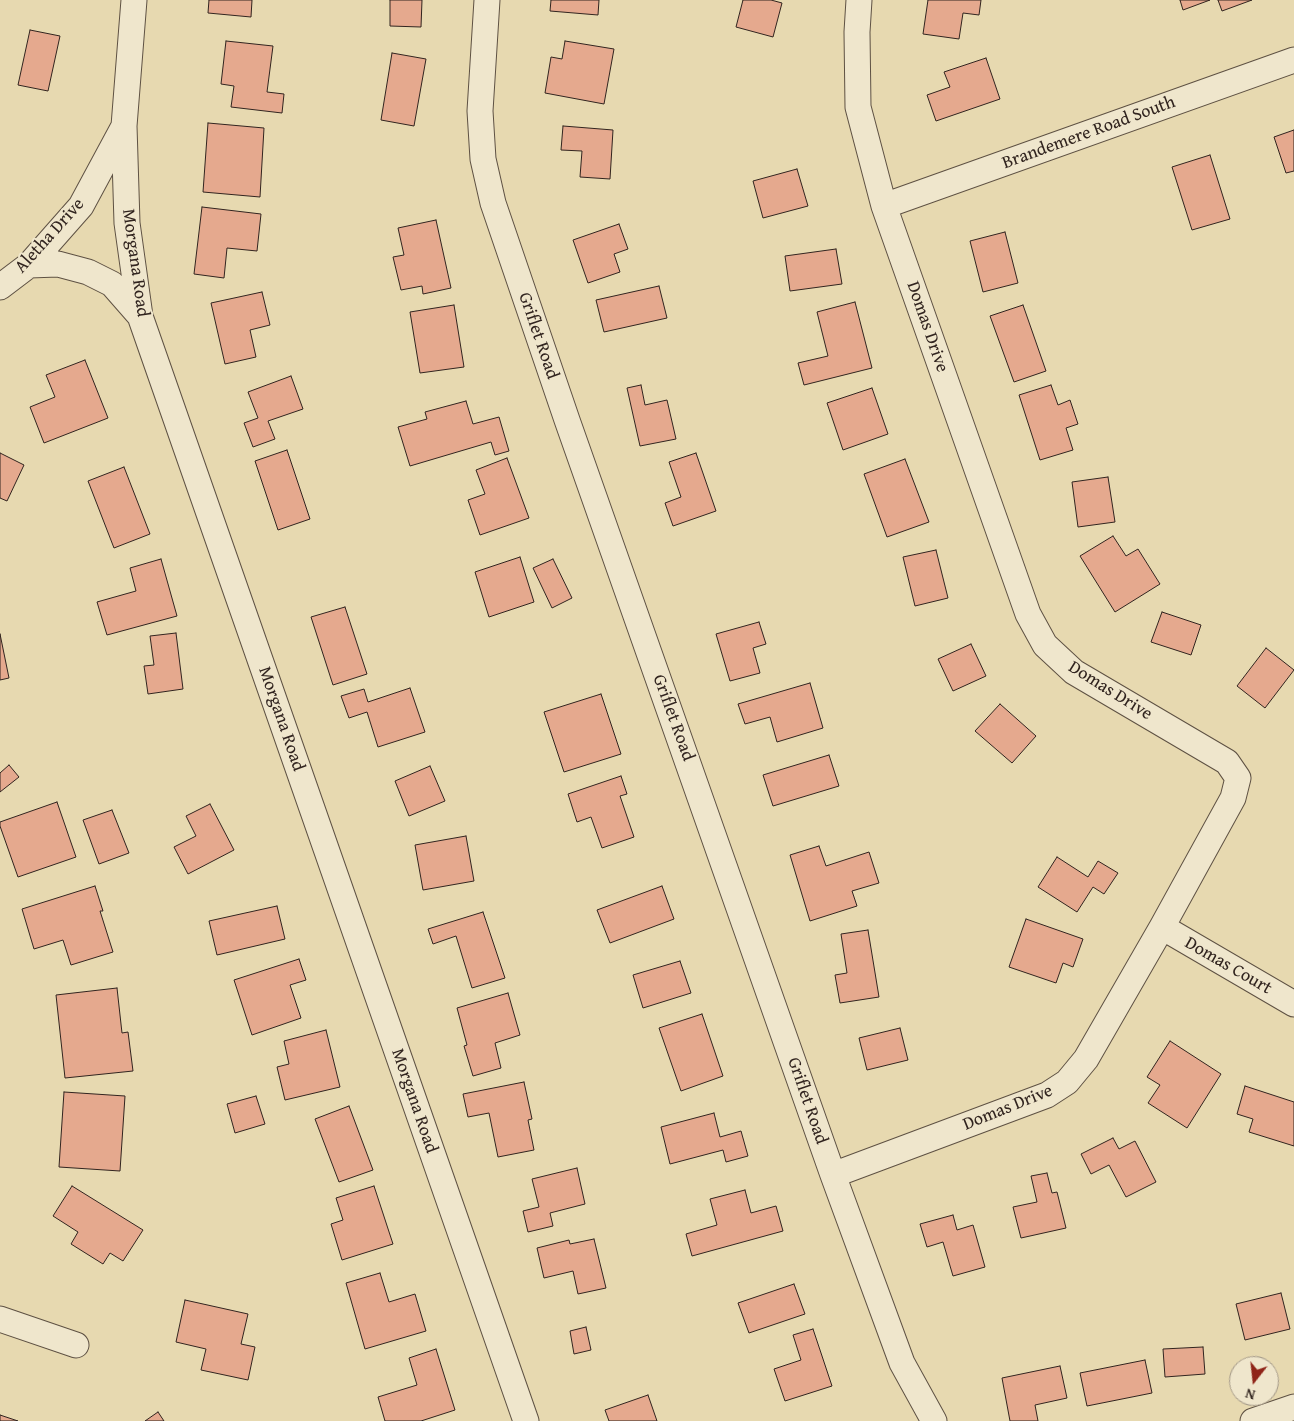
<!DOCTYPE html>
<html>
<head>
<meta charset="utf-8">
<style>
	body { margin:0 }
	#map { position:relative; width:1294px; height:1421px; overflow:hidden; background:#e7d9b0; font-family:"Gentium Book Plus",serif }
	canvas { display:block }
	.north { position:absolute; left:1229px; top:1356px; width:50px; height:50px; box-sizing:border-box; background:#efe6cc; border:1px solid #a39887; border-radius:50%; rotate:196deg; font-size:14px; font-weight:700; line-height:20px; text-align:center; color:#31241f }
	.north::after { content:''; display:block; margin:auto; width:18px; height:22px; background:#8f2418; clip-path:polygon(50% 0,100% 100%,50% 72%,0 100%) }
</style>
</head>
<body>
<div id="map">
<canvas width="1294" height="1421"></canvas>
<div class="north">N</div>
</div>
<script>
const ctx = document.querySelector('canvas').getContext('2d');
ctx.lineJoin = 'round';
function paint(path, color) { ctx.fillStyle = color; ctx.fill(path, 'evenodd'); }
const poly = rows => new Path2D(rows.map(r => 'M' + r).join(''));
function stroke(path, color, width, dash) { ctx.strokeStyle = color; ctx.lineWidth = width; ctx.lineCap = dash ? 'butt' : 'round'; ctx.setLineDash(dash || []); ctx.stroke(path); }
function drawText(font, color, halo, rows, align = 'center') {
  ctx.font = font + ' "Gentium Book Plus",serif'; ctx.lineWidth = 4; ctx.setLineDash([]); ctx.textBaseline = 'middle'; ctx.strokeStyle = halo; ctx.fillStyle = color; for (const [text, x, y, turn = 0] of rows) {
    ctx.save(); ctx.translate(x, y); ctx.rotate((+turn || 0) * Math.PI / 180); ctx.textAlign = isNaN(turn) ? turn : align; if (halo) ctx.strokeText(text, 0, 0); ctx.fillText(text, 0, 0); ctx.restore();
  }
}
const building = poly([
	[209,0,252,0,251,17,208,13,209,0],
	[390,0,422,0,421,27,390,26,390,0],
	[551,0,599,0,598,15,550,11,551,0],
	[743,0,771,0,782,3,773,37,736,27,743,0],
	[928,0,981,0,979,15,963,13,959,39,923,34,928,0],
	[1180,0,1210,0,1183,10,1180,0],
	[1218,0,1252,0,1222,11,1218,0],
	[30,30,60,36,48,91,18,85,30,30],
	[226,41,273,46,267,92,284,94,282,113,231,107,234,86,221,84,226,41],
	[565,41,614,49,604,104,545,93,551,57,562,59,565,41],
	[392,53,426,59,414,126,381,120,392,53],
	[986,58,1000,99,936,121,927,95,950,87,944,72,986,58],
	[208,123,264,128,260,197,203,192,208,123],
	[563,126,613,130,610,179,580,177,582,151,561,150,563,126],
	[1294,130,1294,171,1286,173,1274,137,1294,130],
	[1210,155,1230,219,1192,230,1172,167,1210,155],
	[797,169,808,206,763,218,753,181,797,169],
	[202,207,261,214,257,251,227,248,224,278,194,274,202,207],
	[436,220,451,288,423,294,422,286,401,290,393,257,404,255,398,228,436,220],
	[619,224,628,249,614,254,620,272,588,283,573,240,619,224],
	[1005,232,1018,283,983,292,970,241,1005,232],
	[836,249,842,284,790,291,785,256,836,249],
	[659,286,667,318,604,332,596,300,659,286],
	[262,292,270,325,250,330,256,357,225,364,211,303,262,292],
	[855,302,872,368,804,385,798,363,828,356,817,312,855,302],
	[454,305,464,367,420,373,410,312,454,305],
	[1023,305,1046,371,1014,382,990,316,1023,305],
	[85,360,108,418,44,443,30,407,55,397,46,375,85,360],
	[291,376,303,409,268,421,275,439,253,447,244,423,258,418,248,392,291,376],
	[641,385,645,405,667,400,676,439,640,446,627,388,641,385],
	[1051,385,1058,405,1070,400,1078,424,1066,428,1073,450,1040,460,1019,395,1051,385],
	[872,388,888,434,843,450,827,403,872,388],
	[466,401,473,424,499,417,509,451,495,455,491,442,410,466,398,427,427,419,425,412,466,401],
	[287,450,310,519,278,530,255,461,287,450],
	[0,453,24,465,7,501,0,498,0,453],
	[696,453,716,511,673,526,665,503,681,497,669,462,696,453],
	[507,458,529,518,480,535,468,500,485,494,476,470,507,458],
	[905,459,929,522,887,537,864,474,905,459],
	[124,467,150,534,114,548,88,481,124,467],
	[1108,477,1115,522,1078,527,1072,482,1108,477],
	[1113,536,1126,556,1138,549,1160,584,1115,612,1080,556,1113,536],
	[936,550,948,598,915,606,903,557,936,550],
	[520,557,534,602,489,617,475,572,520,557],
	[161,559,177,616,107,635,97,602,136,591,130,568,161,559],
	[553,559,572,598,552,608,533,568,553,559],
	[345,607,367,674,333,685,311,617,345,607],
	[1162,612,1201,625,1191,655,1151,642,1162,612],
	[759,622,766,644,753,648,760,673,730,681,716,634,759,622],
	[176,633,183,689,148,694,144,666,154,665,150,636,176,633],
	[0,634,9,678,0,680,0,634],
	[971,644,986,676,953,691,938,659,971,644],
	[1266,648,1294,670,1265,708,1237,686,1266,648],
	[810,683,823,728,777,742,770,717,745,724,738,704,810,683],
	[410,688,425,732,378,747,367,712,349,718,341,696,364,689,368,702,410,688],
	[601,694,621,754,564,772,544,712,601,694],
	[1000,704,1036,736,1012,763,975,731,1000,704],
	[829,755,839,786,773,806,763,775,829,755],
	[9,765,19,777,0,792,0,773,9,765],
	[430,766,445,801,409,816,395,781,430,766],
	[621,776,627,794,620,796,634,837,602,848,591,817,577,822,568,794,621,776],
	[57,802,76,857,18,877,0,826,0,822,57,802],
	[210,804,234,850,188,874,174,847,196,836,186,816,210,804],
	[112,810,129,853,99,864,83,820,112,810],
	[466,836,474,881,423,890,415,845,466,836],
	[819,846,826,866,869,852,879,883,852,891,857,906,810,921,790,855,819,846],
	[1057,857,1088,877,1098,861,1118,873,1104,894,1093,887,1077,912,1038,887,1057,857],
	[95,886,103,911,100,911,113,952,71,965,63,940,34,949,22,909,95,886],
	[662,886,674,919,610,943,597,910,662,886],
	[277,906,285,939,217,955,209,921,277,906],
	[483,912,505,978,472,988,456,936,433,944,428,929,483,912],
	[1026,919,1083,939,1073,967,1063,963,1056,983,1009,967,1026,919],
	[868,930,879,997,840,1003,835,975,847,973,841,934,868,930],
	[299,959,306,980,290,985,301,1018,252,1035,234,980,299,959],
	[680,961,691,993,643,1008,633,975,680,961],
	[117,988,122,1033,128,1032,133,1071,65,1078,56,995,117,988],
	[508,993,520,1035,495,1043,501,1068,473,1076,464,1046,467,1045,457,1008,508,993],
	[702,1014,723,1076,681,1091,659,1028,702,1014],
	[900,1028,908,1060,867,1070,859,1038,900,1028],
	[326,1030,340,1087,285,1100,277,1067,289,1064,284,1041,326,1030],
	[1170,1041,1221,1074,1187,1128,1148,1103,1160,1085,1147,1077,1170,1041],
	[524,1082,532,1119,528,1120,534,1150,498,1157,489,1113,468,1117,463,1094,524,1082],
	[1245,1086,1294,1102,1294,1146,1249,1132,1253,1119,1237,1114,1245,1086],
	[64,1092,125,1096,120,1171,59,1167,64,1092],
	[256,1096,265,1124,235,1133,227,1104,256,1096],
	[349,1106,373,1170,339,1182,315,1119,349,1106],
	[714,1113,720,1137,741,1131,748,1156,726,1162,723,1150,670,1164,661,1127,714,1113],
	[1113,1138,1119,1149,1135,1141,1156,1182,1126,1197,1109,1165,1091,1174,1081,1154,1113,1138],
	[577,1168,585,1204,550,1213,553,1226,528,1232,523,1211,539,1207,532,1179,577,1168],
	[1047,1173,1052,1193,1057,1192,1066,1228,1021,1238,1013,1207,1037,1202,1031,1176,1047,1173],
	[72,1186,143,1230,123,1261,110,1253,103,1264,71,1244,78,1232,53,1216,72,1186],
	[374,1186,393,1244,342,1260,331,1224,343,1220,336,1198,374,1186],
	[745,1190,751,1213,776,1206,783,1231,692,1256,686,1234,717,1225,710,1199,745,1190],
	[953,1215,957,1230,973,1225,985,1267,953,1276,943,1242,927,1247,920,1224,953,1215],
	[594,1239,606,1288,578,1294,573,1271,544,1278,537,1248,569,1240,570,1244,594,1239],
	[380,1273,389,1302,415,1294,426,1331,365,1349,346,1283,380,1273],
	[794,1284,805,1314,749,1333,738,1303,794,1284],
	[1281,1293,1290,1329,1245,1340,1236,1304,1281,1293],
	[185,1300,248,1314,241,1344,255,1347,248,1380,201,1370,206,1349,176,1342,185,1300],
	[586,1327,591,1350,574,1354,570,1331,586,1327],
	[813,1329,832,1386,785,1401,774,1369,801,1360,793,1335,813,1329],
	[1203,1347,1205,1374,1165,1377,1163,1349,1203,1347],
	[436,1349,455,1410,421,1421,385,1421,378,1397,417,1385,409,1358,436,1349],
	[1145,1360,1152,1393,1087,1406,1080,1373,1145,1360],
	[1060,1366,1067,1398,1035,1405,1038,1421,1010,1421,1002,1378,1060,1366],
	[648,1395,657,1421,609,1421,605,1410,648,1395],
	[158,1412,164,1421,145,1421,158,1412],
	[0,1415,18,1421,0,1421,0,1415]
]);
const minor = poly([
	[134,0,124,126,127,223,140,316,526,1421],
	[487,0,480,111,483,159,493,203,567,420,833,1175,902,1363,934,1421],
	[884,206,1294,60],
	[29,265,58,264,88,272,112,284,140,316],
	[0,287,29,265,81,206,123,128],
	[1162,927,1294,1004],
	[833,1175,1047,1095,1067,1082,1086,1059,1162,927,1233,798,1238,778,1227,762,1074,672,1045,645,1028,614,884,206,858,107,857,32,859,0],
	[0,1319,76,1345],
	[1253,1421,1294,1407]
]);
const streetNames = [
	["Brandemere Road South",1089,133,-20],
	["Aletha Drive",50,236,-48],
	["Morgana Road",135,263,82],
	["Domas Drive",927,327,71],
	["Griflet Road",538,336,71],
	["Domas Drive",1110,691,32],
	["Griflet Road",673,718,70],
	["Morgana Road",281,719,71],
	["Domas Court",1228,966,30],
	["Morgana Road",414,1101,71],
	["Griflet Road",807,1101,71],
	["Domas Drive",1008,1108,-22]
];
paint(building, '#e5a98e');
stroke(building, '#31241f', 1);
stroke(minor, '#5e5143', 27);
stroke(minor, '#efe6cc', 25);
drawText('18px', '#31241f', '#efe6cc', streetNames);
</script>
</body>
</html>
